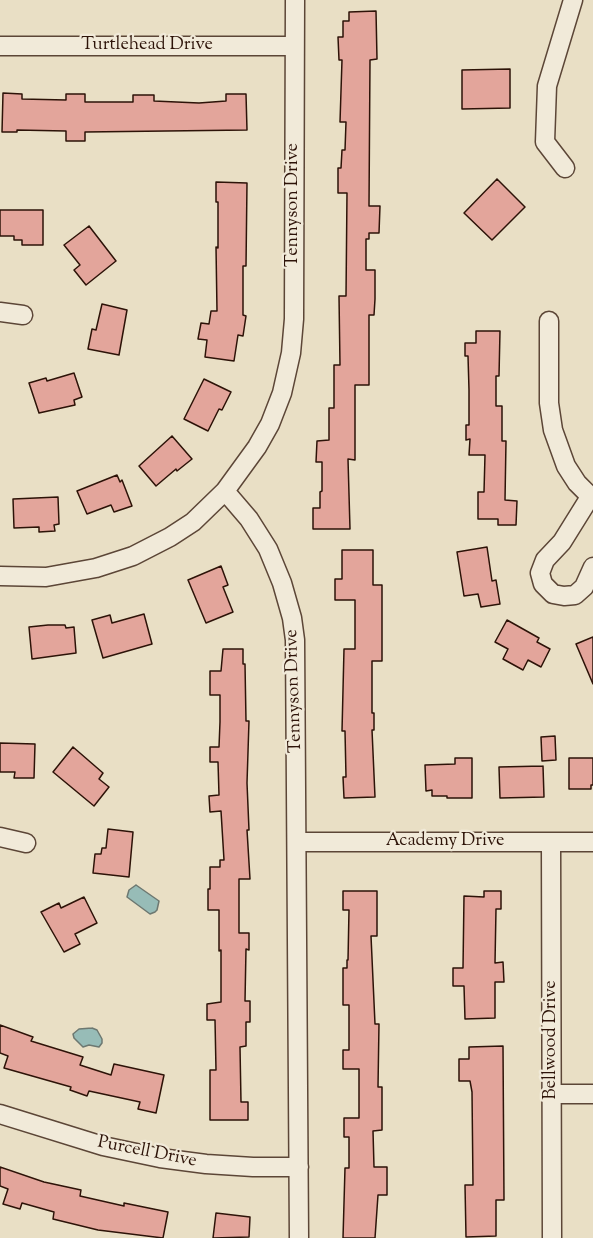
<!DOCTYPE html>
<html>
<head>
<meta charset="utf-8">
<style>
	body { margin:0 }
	canvas { display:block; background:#e9dfc5 }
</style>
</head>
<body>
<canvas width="593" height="1238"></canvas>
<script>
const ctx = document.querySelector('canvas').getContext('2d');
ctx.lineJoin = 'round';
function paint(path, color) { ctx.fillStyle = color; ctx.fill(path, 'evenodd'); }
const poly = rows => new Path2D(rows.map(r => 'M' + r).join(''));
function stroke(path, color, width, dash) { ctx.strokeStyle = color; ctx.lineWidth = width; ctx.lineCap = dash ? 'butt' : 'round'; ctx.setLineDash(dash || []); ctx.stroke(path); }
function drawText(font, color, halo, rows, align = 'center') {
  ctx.font = font + ' "Sorts Mill Goudy",serif'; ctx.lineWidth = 4.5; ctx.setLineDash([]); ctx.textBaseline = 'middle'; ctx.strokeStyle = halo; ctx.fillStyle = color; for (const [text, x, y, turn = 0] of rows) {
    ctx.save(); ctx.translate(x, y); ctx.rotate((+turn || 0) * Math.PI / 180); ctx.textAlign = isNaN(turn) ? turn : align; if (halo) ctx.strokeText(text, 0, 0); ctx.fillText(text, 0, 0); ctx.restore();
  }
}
const water = poly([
	[136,885,159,901,157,910,155,912,150,914,127,897,129,890,136,885],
	[92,1028,97,1030,102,1039,102,1043,99,1047,89,1045,83,1047,74,1038,73,1034,79,1029,92,1028]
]);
const building = poly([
	[376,11,377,59,370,60,369,206,380,206,379,233,369,233,369,239,366,239,366,270,375,270,375,299,374,315,369,315,369,385,355,385,355,460,348,459,350,529,313,529,313,508,320,508,320,492,322,491,322,462,316,462,317,441,329,440,329,408,334,408,334,365,340,365,339,296,346,296,347,193,338,193,338,168,341,168,342,150,345,150,346,122,340,122,342,60,339,60,338,37,343,37,343,21,349,21,349,12,376,11],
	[510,69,510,108,462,109,462,70,510,69],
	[3,93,22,94,22,99,66,100,66,94,85,94,85,102,133,102,133,95,154,95,154,101,199,103,226,101,226,94,246,94,247,130,85,132,85,141,66,141,66,131,17,130,17,132,2,132,3,93],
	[497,179,525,207,492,240,464,213,497,179],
	[216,182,247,183,246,266,243,266,243,315,246,316,243,336,238,335,234,361,205,357,207,340,198,339,201,323,209,324,211,311,217,311,216,247,218,248,218,202,216,202,216,182],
	[0,210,43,210,43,245,22,245,22,240,14,240,14,236,0,236,0,210],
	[89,226,116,261,86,285,74,270,80,265,64,245,89,226],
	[102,304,127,310,119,355,88,349,92,329,96,330,102,304],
	[476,331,500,331,499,376,496,376,496,406,502,406,502,441,506,441,505,500,517,501,516,525,498,525,498,519,478,519,478,492,484,492,485,455,469,455,470,439,466,440,466,425,469,425,469,390,468,356,465,356,465,343,476,343,476,331],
	[74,373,82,397,74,400,75,405,39,413,29,383,46,378,47,381,74,373],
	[204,379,231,392,222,410,219,409,208,431,184,419,204,379],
	[172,436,192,459,177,471,176,469,156,486,139,466,172,436],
	[117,475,120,482,122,480,132,506,114,512,111,505,87,514,77,491,117,475],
	[58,497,59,524,54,525,55,531,39,532,39,527,14,528,13,499,58,497],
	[487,547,492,581,496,580,500,604,481,607,478,594,464,596,457,552,487,547],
	[342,550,373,550,373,585,382,585,382,661,372,661,372,713,374,713,374,730,372,730,375,797,344,798,343,777,346,777,345,731,342,731,344,649,355,649,355,600,335,600,335,579,342,579,342,550],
	[221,566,228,585,223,587,233,612,206,623,188,580,221,566],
	[144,614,152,644,103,658,92,620,110,615,112,623,144,614],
	[507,620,539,638,537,642,550,649,541,667,528,660,523,670,503,659,508,649,495,642,507,620],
	[48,625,65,625,66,628,74,627,76,653,32,659,29,627,48,625],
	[593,637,593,684,576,644,593,637],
	[223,649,243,649,243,664,245,664,246,721,249,721,247,783,249,830,247,830,250,879,239,879,239,933,249,933,249,950,246,949,245,1001,250,1001,250,1022,246,1022,246,1046,240,1047,241,1102,248,1102,248,1120,210,1120,210,1070,216,1070,215,1020,207,1020,207,1004,221,1002,221,950,219,951,219,910,208,910,208,889,210,889,210,867,220,867,220,860,224,860,221,811,210,812,209,796,219,795,218,762,210,762,210,747,219,747,220,722,220,695,210,695,210,671,221,671,223,649],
	[555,736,556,760,542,761,541,737,555,736],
	[0,743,35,744,34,778,14,778,15,772,0,772,0,743],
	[73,747,103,773,99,779,109,787,94,806,53,772,73,747],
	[455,758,472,758,472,798,447,798,447,796,432,796,432,790,426,791,425,765,455,764,455,758],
	[569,758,593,758,593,785,591,785,591,789,569,789,569,758],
	[543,766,544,797,500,798,499,767,543,766],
	[108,829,133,832,129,877,93,873,95,854,101,854,102,848,106,848,108,829],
	[343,891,377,891,377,936,371,936,375,1024,379,1024,378,1087,382,1087,382,1130,373,1131,374,1167,387,1167,387,1195,378,1195,375,1238,343,1238,345,1168,349,1168,349,1137,344,1137,344,1118,359,1118,359,1069,343,1069,343,1050,349,1050,349,1005,343,1005,343,968,347,968,347,960,348,960,349,910,343,910,343,891],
	[484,891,501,891,501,909,496,909,495,963,503,962,504,982,495,982,495,1018,465,1019,464,986,453,986,453,968,463,968,464,896,484,897,484,891],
	[84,897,97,923,75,934,80,944,64,952,41,912,59,903,61,908,84,897],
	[0,1025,33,1037,31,1041,83,1057,80,1065,111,1075,114,1064,164,1075,156,1113,138,1109,140,1102,89,1091,87,1096,70,1090,71,1087,4,1068,8,1056,0,1053,0,1025],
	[503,1046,504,1200,496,1200,496,1236,466,1237,465,1185,473,1185,472,1092,470,1081,459,1081,459,1059,469,1059,469,1047,503,1046],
	[0,1167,44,1182,81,1190,80,1196,124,1206,124,1203,168,1212,163,1238,98,1230,53,1219,54,1212,22,1203,20,1209,3,1204,8,1189,0,1186,0,1167],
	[216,1213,250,1217,249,1237,213,1238,216,1213]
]);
const minor = poly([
	[0,46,294,46],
	[565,168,545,142,547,86,573,0],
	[0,312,23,315],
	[549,321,549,403,553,430,566,466,577,483,593,499],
	[225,491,249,519,268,549,282,583,292,618,295,640,299,1238],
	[590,497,562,542,545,560,540,573,543,584,553,594,564,596,575,595,584,587,593,567],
	[0,576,46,577,96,568,133,556,170,537,193,522,225,491,257,447,270,424,282,393,291,353,294,319,295,0],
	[0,837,26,843],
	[297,842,593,842],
	[551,842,552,1238],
	[552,1094,593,1094],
	[0,1114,103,1146,160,1158,206,1164,253,1167,299,1167]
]);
const streetNames = [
	["Turtlehead Drive",147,46],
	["Tennyson Drive",294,205,-90],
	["Tennyson Drive",295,691,-92],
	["Academy Drive",445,842],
	["Bellwood Drive",552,1040,-90],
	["Purcell Drive",147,1153,11]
];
paint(water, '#97bcb7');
stroke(water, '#6d7871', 1.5);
paint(building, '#e3a59b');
stroke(building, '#2d1308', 1.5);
stroke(minor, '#5c4637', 21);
stroke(minor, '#f1ead9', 18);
drawText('18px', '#2d1308', '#f1ead9', streetNames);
</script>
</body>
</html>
